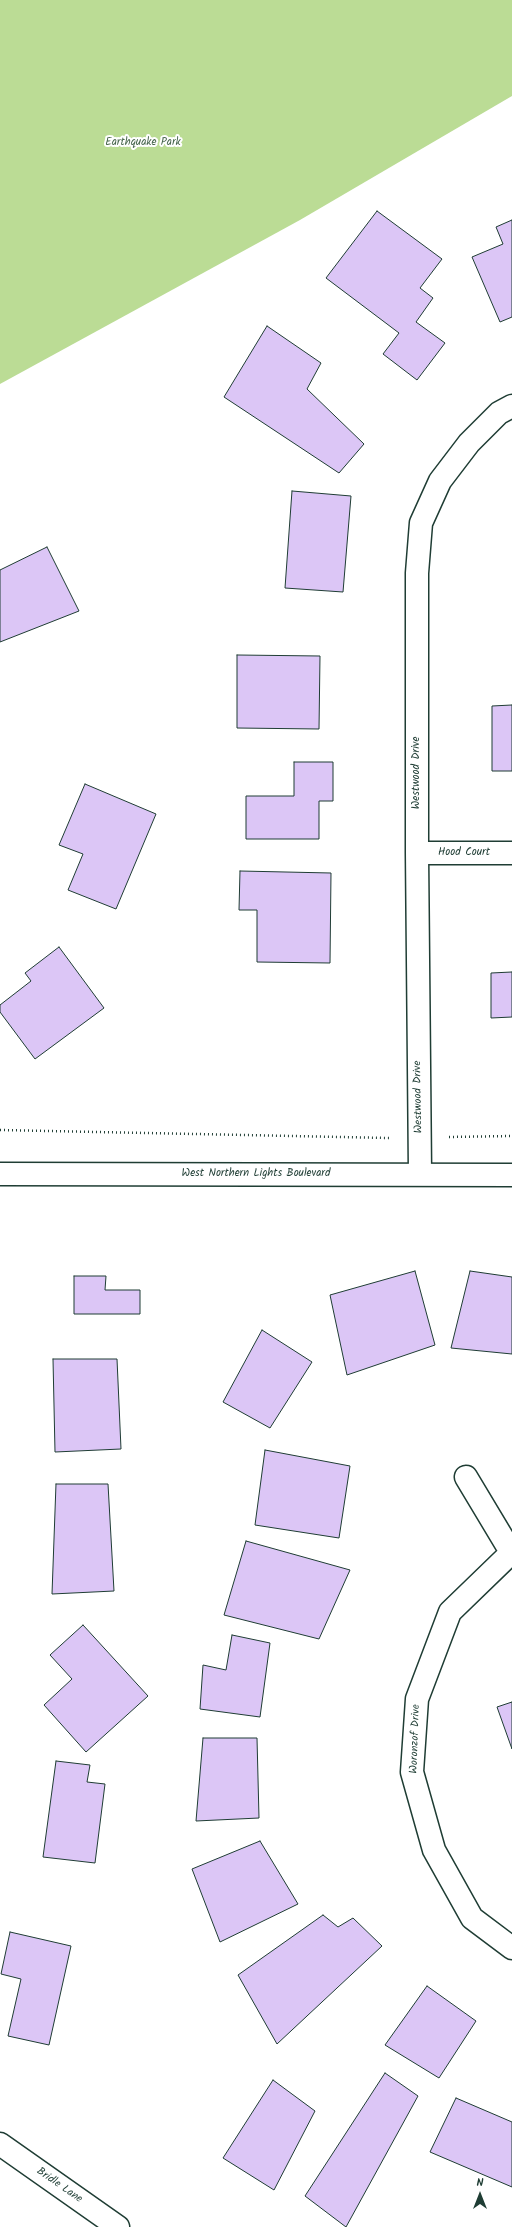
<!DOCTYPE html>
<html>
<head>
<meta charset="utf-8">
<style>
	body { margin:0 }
	#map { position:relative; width:512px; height:2227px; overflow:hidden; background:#fff; font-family:Kalam,sans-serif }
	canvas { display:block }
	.north { position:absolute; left:460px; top:2175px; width:40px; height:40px; -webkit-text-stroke:3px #fff; paint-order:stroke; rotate:0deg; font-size:11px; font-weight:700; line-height:16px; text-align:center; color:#1f3d34 }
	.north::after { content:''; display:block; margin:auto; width:14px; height:18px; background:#1f3d34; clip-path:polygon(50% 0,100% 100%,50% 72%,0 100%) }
</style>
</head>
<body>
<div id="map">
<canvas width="512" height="2227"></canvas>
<div class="north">N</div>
</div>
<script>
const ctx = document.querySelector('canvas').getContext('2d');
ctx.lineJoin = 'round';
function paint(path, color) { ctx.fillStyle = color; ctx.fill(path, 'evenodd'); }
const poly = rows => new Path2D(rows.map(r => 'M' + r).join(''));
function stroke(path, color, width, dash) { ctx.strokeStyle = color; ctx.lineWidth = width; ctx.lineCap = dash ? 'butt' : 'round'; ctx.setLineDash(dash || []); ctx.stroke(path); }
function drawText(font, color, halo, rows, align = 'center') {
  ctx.font = font + ' Kalam,sans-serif'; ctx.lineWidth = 4; ctx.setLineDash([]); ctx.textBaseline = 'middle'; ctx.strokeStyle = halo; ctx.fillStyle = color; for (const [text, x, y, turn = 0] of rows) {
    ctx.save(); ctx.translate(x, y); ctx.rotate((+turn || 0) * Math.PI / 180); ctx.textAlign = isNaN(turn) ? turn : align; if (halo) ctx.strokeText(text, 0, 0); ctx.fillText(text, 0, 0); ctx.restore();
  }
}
const green = poly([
	[0,0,512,0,512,96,300,220,0,384]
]);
const building = poly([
	[377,211,442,259,420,288,433,298,416,322,445,343,417,380,383,354,399,333,326,278,377,211],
	[512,220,512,317,500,322,472,257,503,244,496,227,512,220],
	[267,326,321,363,307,389,364,444,339,473,224,397,267,326],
	[292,491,351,496,343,592,285,588,292,491],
	[47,547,79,611,0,642,0,570,47,547],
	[237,655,320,656,319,729,237,728,237,655],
	[512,705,512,771,492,771,492,706,512,705],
	[294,762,333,762,333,801,319,801,319,839,246,839,246,796,294,796,294,762],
	[85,784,156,814,116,909,68,890,83,854,59,845,85,784],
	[240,871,331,873,330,963,257,962,257,910,239,910,240,871],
	[59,947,104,1008,35,1059,0,1012,0,1005,31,981,25,973,59,947],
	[512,972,512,1017,491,1018,491,973,512,972],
	[415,1271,435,1345,347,1375,330,1295,415,1271],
	[470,1271,512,1277,512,1354,451,1348,470,1271],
	[74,1276,106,1276,105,1290,140,1290,140,1314,74,1314,74,1276],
	[262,1330,312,1362,270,1428,223,1402,262,1330],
	[53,1359,117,1359,121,1449,55,1452,53,1359],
	[265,1450,350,1466,339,1538,255,1525,265,1450],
	[56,1484,108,1484,114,1591,52,1594,56,1484],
	[246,1541,350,1570,319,1639,224,1615,246,1541],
	[83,1625,148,1696,86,1752,44,1705,72,1679,50,1655,83,1625],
	[232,1635,270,1643,260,1717,200,1709,203,1665,226,1670,232,1635],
	[512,1702,512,1749,497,1707,512,1702],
	[203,1738,257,1738,259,1818,196,1821,203,1738],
	[56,1761,90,1765,87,1782,105,1784,95,1863,43,1857,56,1761],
	[260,1841,298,1904,220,1942,192,1869,260,1841],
	[323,1915,338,1927,353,1918,382,1946,277,2044,238,1975,323,1915],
	[10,1932,71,1946,49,2045,8,2036,21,1979,1,1974,10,1932],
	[427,1986,476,2021,439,2078,385,2045,427,1986],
	[385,2073,418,2096,346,2227,305,2196,385,2073],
	[273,2080,315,2111,274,2190,223,2158,273,2080],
	[456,2098,512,2122,512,2187,430,2152,456,2098]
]);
const path = poly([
	[0,1130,390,1138],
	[449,1137,512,1136]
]);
const street = poly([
	[417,853,512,853],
	[420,1173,417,853,417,573,421,523,440,481,469,443,499,413,512,406],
	[466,1477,511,1552],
	[512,1552,450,1612,417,1699,412,1772,434,1850,472,1918,512,1948],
	[0,2144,118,2227]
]);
const secondary = poly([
	[0,1174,512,1175]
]);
const parkNames = [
	["Earthquake Park",143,143]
];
const streetNames = [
	["Westwood Drive",417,773,-90],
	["Hood Court",464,853],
	["Westwood Drive",419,1097,-91],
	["West Northern Lights Boulevard",256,1174],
	["Woronzof Drive",416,1739,-88],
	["Bridle Lane",59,2186,35]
];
paint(green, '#bbdc95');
paint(building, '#dcc6f6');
stroke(building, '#1f3d34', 1);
stroke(street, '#1f3d34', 25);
stroke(secondary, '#1f3d34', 25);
stroke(path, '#1f3d34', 2.5, [1, 3]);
stroke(street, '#fff', 22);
stroke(secondary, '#fff', 22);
drawText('11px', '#46654c', '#fff', parkNames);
drawText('11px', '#1f3d34', '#fff', streetNames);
</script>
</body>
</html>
